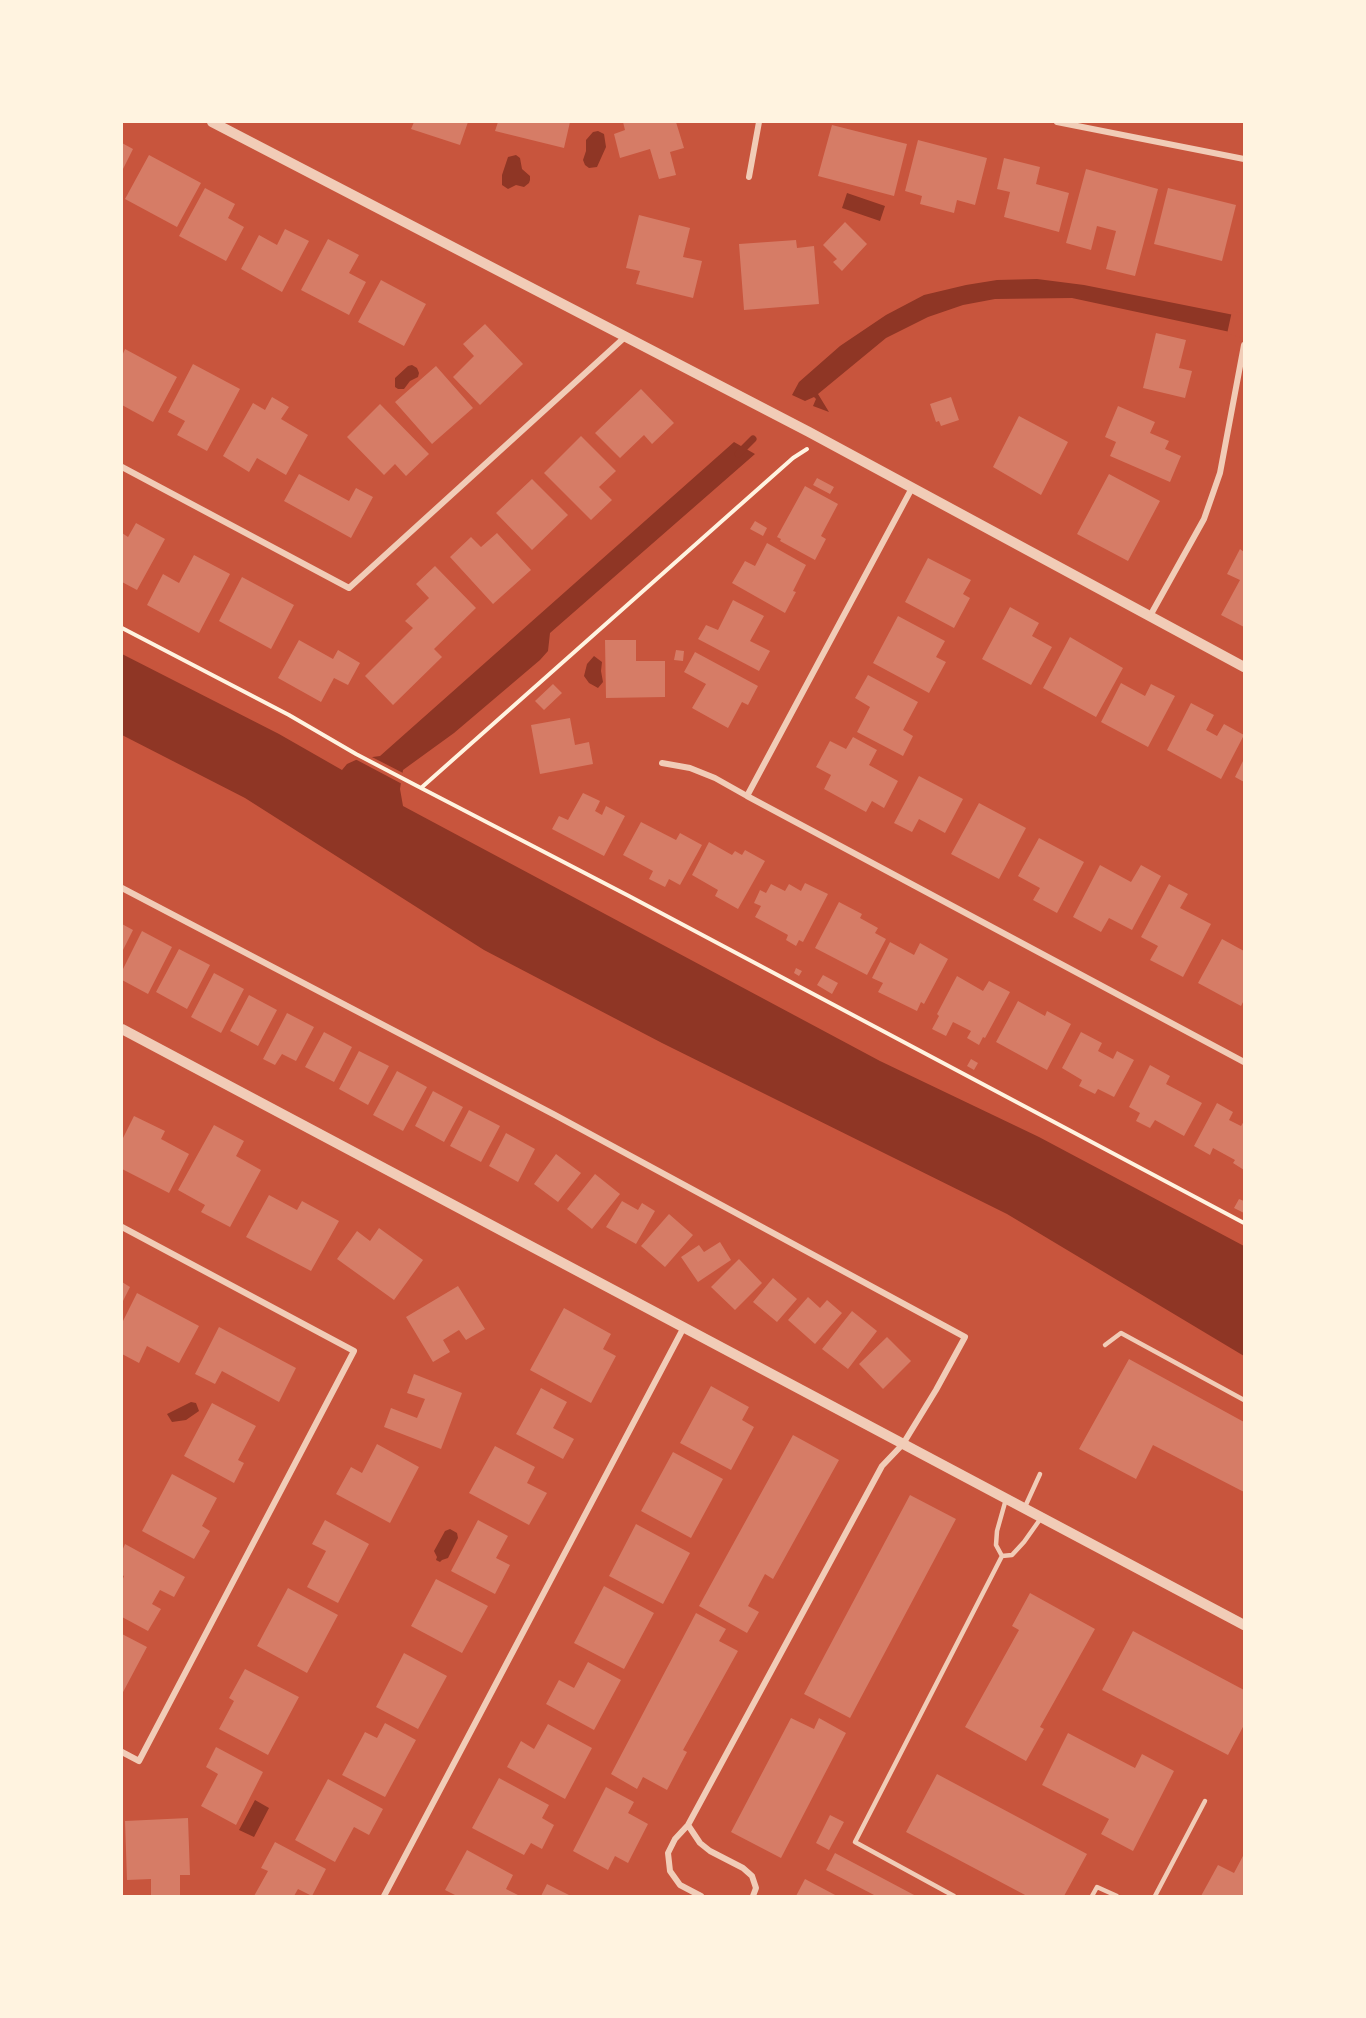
<!DOCTYPE html>
<html>
<head>
<meta charset="utf-8">
<style>
	body { margin:0 }
	#map { position:relative; width:1366px; height:2018px; overflow:hidden; background:#c8553d; font-family:Karla,sans-serif }
	canvas { display:block }
	.frame { position:absolute; inset:0; border:123px solid #fff3e0; pointer-events:none }
</style>
</head>
<body>
<div id="map">
<canvas width="1366" height="2018"></canvas>
<div class="frame"></div>
</div>
<script>
const ctx = document.querySelector('canvas').getContext('2d');
ctx.lineJoin = 'round';
function paint(path, color) { ctx.fillStyle = color; ctx.fill(path, 'evenodd'); }
const poly = rows => new Path2D(rows.map(r => 'M' + r).join(''));
function stroke(path, color, width, dash) { ctx.strokeStyle = color; ctx.lineWidth = width; ctx.lineCap = dash ? 'butt' : 'round'; ctx.setLineDash(dash || []); ctx.stroke(path); }
const water = poly([
	[598,131,604,134,606,147,597,167,589,168,585,165,583,160,586,151,586,140,593,132],
	[516,155,520,158,522,169,530,176,530,180,529,183,524,187,516,185,508,189,502,185,502,175,508,157],
	[847,193,885,206,880,221,842,208],
	[1037,279,1084,285,1244,317,1244,335,1072,298,995,299,963,305,928,317,886,338,818,394,829,412,813,406,816,399,814,397,805,401,792,395,799,382,840,346,886,315,924,295,966,285,997,280],
	[408,366,412,365,417,368,419,373,418,377,410,381,404,389,398,389,395,387,395,378],
	[734,442,755,454,550,633,548,651,540,660,454,733,403,770,400,789,403,806,880,1061,1039,1137,1244,1246,1244,1356,1007,1214,662,1043,484,950,245,798,122,735,122,654,279,734,342,770,347,764,358,759,380,756],
	[594,656,602,662,601,671,603,682,598,688,589,683,584,676,587,664],
	[191,1402,196,1403,199,1411,186,1420,172,1422,167,1414],
	[450,1529,457,1533,458,1538,448,1558,442,1560,440,1562,436,1560,437,1557,434,1551,445,1531],
	[255,1800,269,1808,254,1837,239,1830]
]);
const pier = poly([
	[1232,311,1244,314,1244,338,1227,334],
	[368,755,405,774,404,785,355,759,358,756]
]);
const stream = poly([
	[738,454,753,439]
]);
const building = poly([
	[414,122,468,122,460,145,411,129],
	[498,122,570,122,564,148,495,131],
	[623,122,676,122,684,148,670,152,676,175,659,179,650,149,620,158,614,134,625,130],
	[832,125,907,144,894,196,818,176],
	[918,140,987,158,975,205,957,200,954,213,920,204,922,196,905,191],
	[122,143,133,149,122,171],
	[149,155,201,183,177,227,125,199],
	[1004,158,1040,167,1036,184,1069,193,1059,232,1004,217,1010,192,997,189],
	[1086,169,1158,189,1135,276,1106,269,1116,231,1097,226,1091,250,1066,243],
	[205,188,235,204,228,218,244,227,226,261,179,236],
	[1168,188,1236,205,1222,261,1154,244],
	[639,215,690,228,683,257,702,261,693,298,636,284,640,271,626,268],
	[845,222,867,244,842,271,833,262,837,259,823,245],
	[285,229,309,241,282,292,241,269,259,235,277,245],
	[328,239,359,255,349,273,366,282,349,315,301,290],
	[796,240,797,248,814,246,819,304,744,310,739,244],
	[381,280,426,304,404,346,358,322],
	[485,324,523,364,480,405,453,377,474,356,463,344],
	[1156,333,1186,340,1179,368,1192,371,1185,398,1143,388],
	[125,349,177,377,153,422,122,405,122,356],
	[193,364,240,389,207,451,177,435,185,421,168,412],
	[436,366,473,408,432,444,395,402],
	[641,389,674,423,652,444,644,435,620,458,595,433],
	[272,397,289,407,281,419,308,435,286,475,257,458,249,472,223,456,253,403,265,410],
	[951,397,959,420,941,426,939,421,936,422,930,404],
	[380,404,429,454,406,476,395,464,384,475,347,437],
	[1118,406,1155,422,1150,433,1169,441,1165,449,1181,456,1170,482,1110,456,1116,442,1105,437],
	[1019,416,1068,442,1041,495,993,467],
	[581,436,616,471,599,487,612,500,591,520,544,473],
	[299,474,349,501,356,488,373,497,351,538,284,501],
	[1109,474,1160,501,1128,561,1077,534],
	[817,478,834,487,830,494,813,485],
	[532,479,568,515,532,550,496,513],
	[805,486,838,504,821,536,826,539,815,560,780,541,781,539,777,537],
	[755,521,767,528,763,536,750,529],
	[136,523,165,539,137,590,122,582,122,533,128,537],
	[497,533,531,570,493,604,450,557,471,537,481,547],
	[767,543,806,565,793,591,796,592,785,613,732,583,745,561,755,566],
	[1240,549,1244,552,1244,627,1221,615,1240,580,1227,574],
	[194,555,230,574,199,633,147,605,163,574,179,583],
	[928,558,971,580,963,594,970,598,954,628,905,602],
	[435,566,476,608,434,649,442,657,393,705,365,676,413,628,405,621,429,598,416,584],
	[242,577,294,605,271,649,219,621],
	[733,600,764,616,750,641,770,651,759,671,698,639,706,625,718,630],
	[1010,607,1039,623,1032,636,1052,647,1031,685,982,659],
	[898,616,945,641,936,657,946,662,929,693,873,663],
	[1070,637,1123,668,1096,717,1043,688],
	[299,640,333,659,338,650,360,663,348,685,334,678,321,702,278,678],
	[605,640,636,640,636,661,665,661,665,697,606,698],
	[676,650,684,651,683,661,674,660],
	[695,652,758,686,748,705,742,702,728,728,692,708,706,684,684,672],
	[868,675,918,702,903,730,913,736,903,756,857,732,870,707,855,698],
	[1121,683,1145,696,1151,684,1175,696,1148,747,1101,722],
	[553,684,562,693,544,710,535,701],
	[1191,703,1214,715,1206,730,1217,736,1224,724,1244,735,1221,779,1167,750],
	[570,718,575,745,589,742,593,764,540,774,531,725],
	[853,737,877,750,869,765,898,781,884,808,872,801,866,812,824,789,831,775,816,767,830,741,846,749],
	[1244,759,1244,782,1235,777],
	[919,776,963,799,945,833,919,819,912,832,894,823],
	[583,793,600,801,595,811,602,815,606,806,625,816,604,856,552,829,559,816,568,820],
	[979,803,1026,828,999,879,951,854],
	[641,822,676,840,680,833,702,845,680,885,669,879,665,887,649,879,653,871,623,855],
	[1039,838,1084,862,1057,913,1033,900,1040,888,1018,876],
	[709,842,732,855,735,851,742,855,745,850,765,861,738,909,715,896,718,890,692,875],
	[1100,865,1131,882,1141,865,1161,876,1132,930,1109,918,1101,932,1073,917],
	[805,883,828,894,803,942,799,940,796,946,786,940,788,935,755,917,761,906,754,903,760,890,766,893,771,884,785,891,789,884,801,891],
	[1169,884,1188,894,1180,908,1211,924,1183,977,1150,960,1158,946,1141,937],
	[839,902,862,914,860,918,878,928,875,933,886,939,867,975,815,948],
	[122,924,133,930,122,952],
	[142,931,172,947,148,994,122,980,122,971],
	[1222,939,1244,951,1244,1000,1241,1006,1198,983],
	[890,942,914,955,920,943,948,959,924,1004,921,1002,917,1011,878,992,883,983,872,978],
	[179,949,210,965,187,1009,156,992],
	[796,968,802,971,799,976,794,973],
	[214,973,244,989,221,1033,191,1017],
	[823,975,838,983,832,994,817,985],
	[957,976,983,991,989,981,1010,992,985,1038,983,1037,979,1045,967,1038,971,1031,953,1022,946,1036,932,1029,939,1016,937,1014],
	[249,995,277,1010,258,1046,230,1031],
	[1018,1001,1045,1016,1047,1011,1071,1024,1047,1070,996,1042],
	[287,1013,314,1027,296,1061,282,1054,275,1065,263,1059],
	[324,1032,352,1047,334,1082,305,1067],
	[1081,1032,1102,1043,1098,1051,1113,1059,1117,1051,1134,1060,1114,1097,1098,1089,1095,1094,1079,1086,1082,1080,1062,1068],
	[359,1051,389,1066,368,1105,339,1089],
	[971,1059,978,1063,974,1070,967,1066],
	[1150,1065,1170,1076,1166,1084,1202,1103,1184,1136,1155,1120,1150,1128,1136,1121,1140,1113,1129,1107],
	[397,1071,427,1087,403,1131,373,1115],
	[433,1091,463,1107,444,1142,415,1126],
	[1217,1103,1233,1112,1229,1120,1241,1126,1244,1121,1244,1170,1233,1163,1235,1160,1213,1148,1210,1155,1194,1146],
	[469,1110,500,1126,481,1162,450,1146],
	[134,1116,165,1131,161,1139,189,1154,169,1193,122,1169,122,1140],
	[214,1125,244,1141,236,1156,261,1170,230,1227,201,1212,205,1205,178,1190],
	[506,1133,535,1149,518,1182,489,1166],
	[556,1154,581,1173,558,1202,534,1184],
	[595,1174,620,1194,592,1229,567,1209],
	[269,1195,297,1210,302,1201,339,1221,311,1271,246,1237],
	[1239,1199,1244,1201,1244,1213,1234,1208],
	[622,1201,638,1210,642,1203,655,1211,636,1244,606,1227],
	[669,1214,693,1235,665,1267,641,1246],
	[379,1228,423,1260,394,1300,337,1259,357,1231,370,1241],
	[720,1242,731,1260,698,1282,681,1257,699,1245,704,1252],
	[739,1259,762,1283,735,1310,711,1287],
	[773,1278,797,1299,777,1322,753,1302],
	[122,1282,130,1287,122,1303],
	[458,1286,485,1329,466,1340,459,1330,443,1340,450,1352,433,1362,406,1317],
	[137,1293,199,1326,179,1363,147,1346,139,1363,122,1354,122,1323],
	[808,1297,820,1308,827,1300,842,1313,815,1344,788,1320],
	[564,1308,611,1334,603,1349,616,1356,591,1403,530,1370],
	[852,1311,877,1331,848,1369,822,1349],
	[219,1327,296,1368,279,1402,222,1371,215,1384,195,1374],
	[887,1337,911,1361,883,1389,859,1364],
	[1129,1359,1244,1422,1244,1492,1153,1445,1136,1479,1079,1449],
	[414,1374,462,1393,441,1449,384,1427,391,1408,417,1418,425,1399,407,1393],
	[711,1386,749,1407,742,1420,754,1427,731,1470,680,1443],
	[541,1388,567,1402,553,1428,574,1439,563,1459,516,1434],
	[212,1403,256,1426,238,1460,244,1463,234,1483,184,1456],
	[793,1435,839,1460,773,1579,765,1574,748,1606,759,1612,747,1633,699,1606],
	[377,1444,419,1467,390,1523,336,1494,351,1467,362,1473],
	[495,1446,535,1467,527,1483,547,1493,529,1525,469,1493],
	[673,1452,723,1479,691,1538,641,1511],
	[172,1474,217,1498,202,1526,210,1531,194,1559,142,1531],
	[910,1495,956,1519,850,1718,804,1694],
	[325,1520,369,1544,338,1603,307,1587,326,1551,312,1544],
	[478,1520,508,1536,496,1558,510,1565,495,1594,451,1571],
	[636,1524,690,1553,663,1604,609,1576],
	[125,1544,185,1577,174,1597,160,1590,152,1604,161,1609,148,1631,122,1617,122,1581,124,1576,122,1575,122,1551],
	[436,1579,488,1606,462,1653,411,1626],
	[604,1586,654,1613,624,1669,574,1643],
	[288,1588,338,1615,307,1673,257,1646],
	[1030,1593,1095,1629,1040,1727,1044,1729,1026,1761,965,1727,1019,1630,1012,1626],
	[696,1613,726,1629,719,1641,738,1651,683,1750,687,1752,667,1790,643,1777,637,1789,611,1774],
	[1133,1631,1244,1690,1244,1725,1228,1755,1102,1690],
	[122,1634,147,1647,122,1694],
	[404,1653,447,1676,418,1729,376,1707],
	[588,1662,621,1680,594,1730,546,1704,559,1680,574,1688],
	[245,1669,299,1697,268,1755,219,1729,234,1701,229,1698],
	[791,1718,814,1729,819,1718,846,1733,781,1858,731,1832],
	[385,1723,416,1740,385,1797,342,1775,365,1732,377,1738],
	[548,1724,592,1748,565,1799,507,1767,521,1741,534,1749],
	[1068,1733,1135,1768,1142,1754,1174,1771,1133,1851,1101,1834,1109,1819,1042,1785],
	[216,1747,263,1772,236,1825,201,1806,218,1774,206,1767],
	[937,1774,1087,1854,1064,1896,1027,1896,906,1832],
	[499,1778,549,1805,542,1818,554,1825,542,1849,531,1843,524,1855,472,1828],
	[328,1779,383,1809,369,1835,354,1827,335,1862,295,1840],
	[606,1787,634,1802,628,1813,648,1824,628,1863,615,1856,608,1870,573,1851],
	[830,1815,844,1822,829,1850,816,1843],
	[188,1818,190,1875,180,1875,180,1896,151,1896,151,1879,127,1880,125,1821],
	[275,1842,326,1869,312,1896,298,1889,294,1896,254,1896,268,1871,261,1868],
	[467,1850,513,1875,506,1889,520,1896,457,1896,445,1890],
	[835,1853,916,1896,876,1896,826,1870],
	[1244,1854,1244,1896,1201,1896,1218,1865,1234,1873],
	[805,1879,837,1896,796,1896],
	[547,1884,571,1896,541,1896]
]);
const path = poly([
	[807,449,793,458,421,788,629,896,1244,1223],
	[122,628,289,715,356,754,421,788]
]);
const service = poly([
	[1105,1345,1121,1333,1244,1400],
	[1006,1499,997,1531,996,1545,1002,1556,1012,1555,1024,1542,1041,1518],
	[1024,1509,1040,1474],
	[954,1896,855,1842,1002,1556],
	[1092,1896,1097,1887,1117,1896],
	[1155,1896,1205,1801]
]);
const minor = poly([
	[1057,122,1244,159],
	[749,177,759,122],
	[122,467,349,588,625,337],
	[912,488,747,796,1244,1062],
	[1150,616,1204,519,1220,473,1244,345],
	[662,763,690,768,715,778,747,796],
	[122,888,555,1115,965,1337,936,1390,903,1444,882,1466,688,1825,675,1839,668,1853,670,1871,680,1885,701,1896],
	[122,1227,354,1351,139,1761,122,1752],
	[688,1825,700,1843,710,1851,743,1868,752,1876,756,1888,753,1896],
	[384,1896,684,1327]
]);
const tertiary = poly([
	[212,122,809,432,1244,667],
	[122,1029,1244,1625]
]);
paint(water, '#8f3625');
paint(pier, '#c8553d');
stroke(stream, '#8f3625', 7);
paint(building, '#d67c66');
stroke(path, '#fff3e0', 4);
stroke(service, '#f1ccb7', 4.5);
stroke(minor, '#f1ccb7', 6);
stroke(tertiary, '#f1ccb7', 10);
</script>
</body>
</html>
